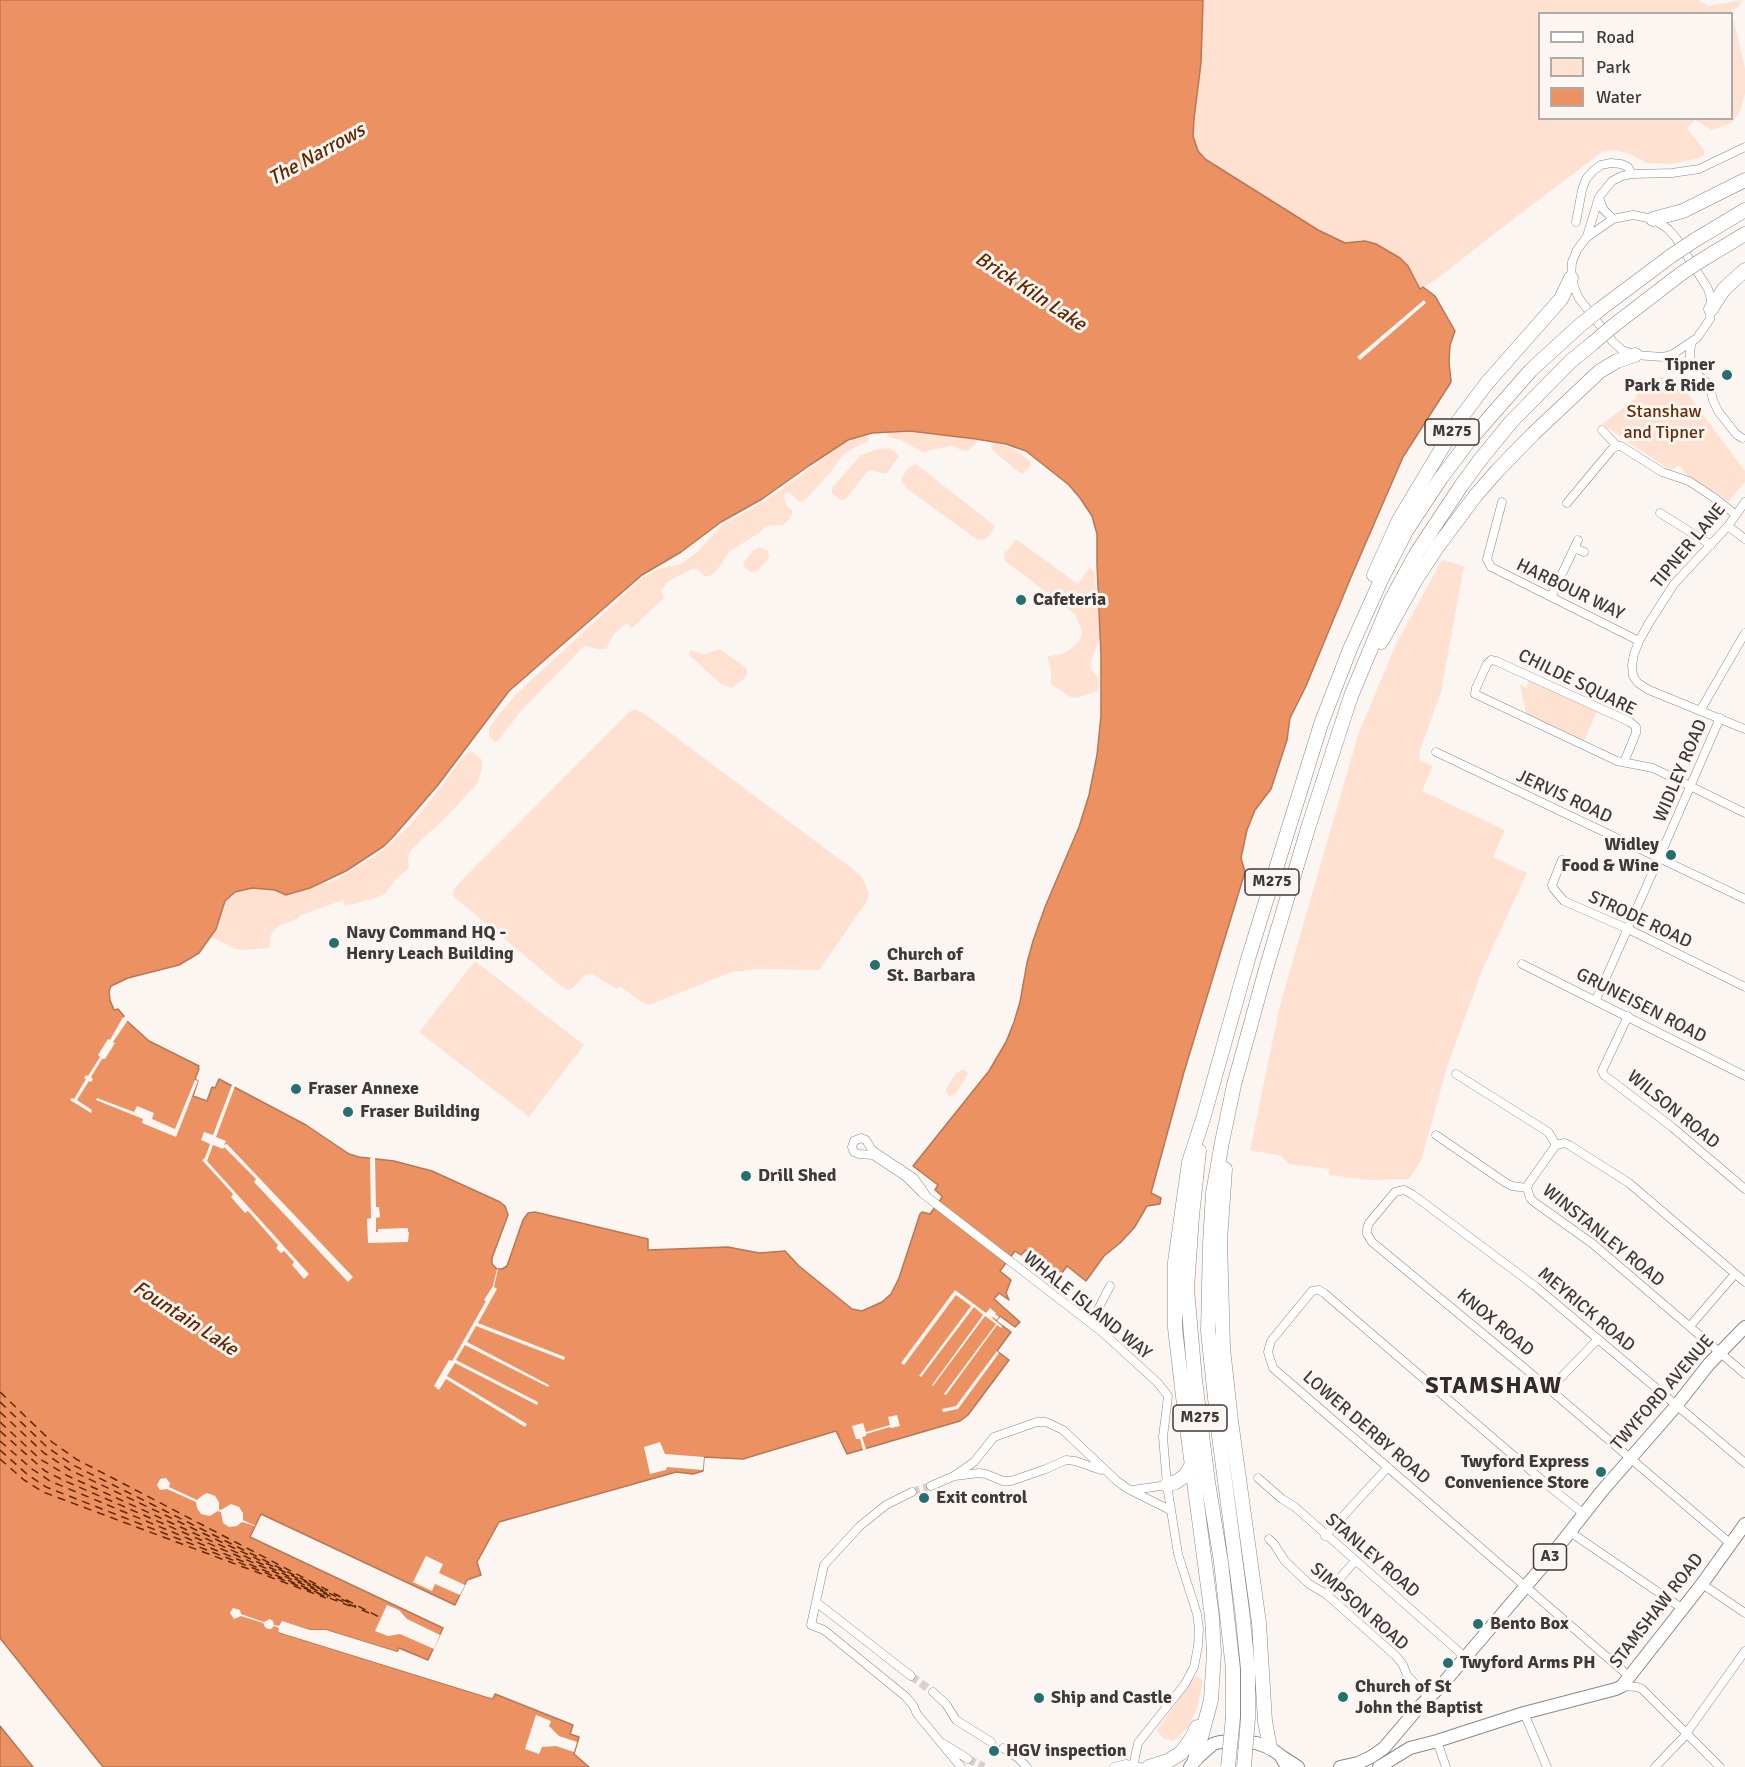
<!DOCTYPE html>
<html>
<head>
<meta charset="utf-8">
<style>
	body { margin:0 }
	#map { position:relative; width:1745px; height:1767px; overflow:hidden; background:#fcf6f3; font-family:Signika,sans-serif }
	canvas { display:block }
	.legend { position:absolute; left:1538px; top:12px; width:195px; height:108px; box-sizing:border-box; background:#fcf6f3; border:2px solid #b0aba9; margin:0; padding:8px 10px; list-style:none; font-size:18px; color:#3d3a39 }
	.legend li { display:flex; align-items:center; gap:12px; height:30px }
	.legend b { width:30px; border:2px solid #b0aba9 }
</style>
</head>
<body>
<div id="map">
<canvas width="1745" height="1767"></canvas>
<ul class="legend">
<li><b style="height:8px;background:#fff"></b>Road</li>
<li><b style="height:16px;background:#ffe1d2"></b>Park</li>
<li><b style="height:16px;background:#ec9161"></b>Water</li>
</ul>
</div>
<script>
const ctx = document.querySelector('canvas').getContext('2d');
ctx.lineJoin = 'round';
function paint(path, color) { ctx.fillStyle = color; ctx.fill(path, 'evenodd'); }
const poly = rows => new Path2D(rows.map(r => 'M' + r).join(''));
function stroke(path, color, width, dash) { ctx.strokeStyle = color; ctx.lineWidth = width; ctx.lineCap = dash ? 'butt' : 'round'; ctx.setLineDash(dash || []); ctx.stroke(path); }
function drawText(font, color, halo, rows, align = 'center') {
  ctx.font = font + ' Signika,sans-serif'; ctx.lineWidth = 6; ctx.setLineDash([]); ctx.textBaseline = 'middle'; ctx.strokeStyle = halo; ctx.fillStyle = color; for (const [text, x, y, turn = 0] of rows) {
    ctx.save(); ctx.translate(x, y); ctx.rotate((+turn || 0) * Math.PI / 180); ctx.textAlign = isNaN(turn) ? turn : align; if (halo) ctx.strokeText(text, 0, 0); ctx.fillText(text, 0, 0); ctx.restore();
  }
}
const green = poly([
	[1203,0,1698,0,1708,6,1742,0,1738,8,1731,10,1745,68,1745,94,1740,111,1732,123,1711,130,1695,120,1687,128,1704,150,1704,155,1699,158,1671,164,1647,163,1627,153,1614,150,1602,152,1490,237,1437,279,1421,289,1415,277,1354,243,1345,243,1318,230,1205,159,1198,151,1193,136,1194,119,1201,63],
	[1540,14,1732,14,1732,118,1540,118],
	[1660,377,1676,378,1745,471,1745,482,1728,502,1719,495,1689,477,1679,465,1671,471,1602,424,1636,398,1636,395],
	[910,431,921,432,979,440,969,450,965,451,951,446,946,447,923,452,900,440,889,437,886,432],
	[866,436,869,438,868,441,854,448,842,456,831,472,804,501,800,502,789,492,785,494,784,498,786,504,793,512,791,517,783,525,766,526,759,533,730,551,718,569,710,576,704,576,698,570,692,569,669,581,661,590,664,598,632,628,627,624,624,625,614,634,606,649,597,649,585,646,582,648,520,712,498,741,495,742,489,737,489,729,496,718,517,693,641,579,658,569,681,564,698,551,722,525,767,500,845,443],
	[995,443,1014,449,1030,461,1031,466,1024,473,1020,473,992,450,991,446],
	[888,448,895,451,899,456,887,473,883,474,872,470,868,471,845,500,841,500,832,493,832,488,861,455,878,449],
	[916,464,995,526,989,536,983,540,976,539,906,488,901,481,902,477,908,468],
	[1016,539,1078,584,1090,567,1094,572,1101,636,1091,660,1090,667,1099,679,1098,691,1075,698,1070,697,1051,684,1051,669,1048,660,1048,656,1062,654,1068,651,1080,640,1082,631,1075,614,1005,561,1004,555],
	[758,548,762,548,767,550,769,554,769,557,758,571,751,572,743,566,744,562,754,550],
	[1442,560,1464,566,1441,692,1419,753,1420,760,1433,766,1422,791,1505,830,1493,857,1527,873,1483,968,1447,1067,1421,1161,1409,1179,1368,1180,1329,1175,1329,1169,1288,1164,1282,1156,1250,1150,1280,1005,1358,735,1396,644],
	[719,649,744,666,747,670,747,675,745,678,732,688,721,684,689,655,691,650,704,655],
	[1529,680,1597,712,1584,741,1526,714,1520,684,1526,688],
	[635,709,645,714,854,870,862,877,869,893,866,903,819,970,758,969,732,972,649,1005,643,1003,620,986,617,989,592,974,585,975,573,988,568,990,562,987,453,896,454,889,460,882,629,712],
	[469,752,474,753,482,760,482,770,477,784,447,816,411,850,408,857,409,868,397,878,385,894,376,898,345,906,343,900,299,916,299,918,281,925,274,930,270,937,269,948,243,950,235,949,211,937,216,929,225,901,235,892,247,888,267,889,275,890,288,896,337,879,380,853,411,824,441,787,463,757],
	[475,961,584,1045,529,1117,419,1032],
	[963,1069,968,1073,966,1078,955,1095,949,1096,945,1092,946,1089,956,1073],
	[1196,1676,1203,1680,1198,1706,1188,1728,1173,1741,1164,1739,1156,1731]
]);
const water = poly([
	[0,0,1203,0,1201,63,1194,119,1193,136,1198,151,1205,159,1318,230,1345,243,1365,241,1376,244,1400,258,1408,266,1420,289,1423,287,1435,296,1455,331,1450,345,1449,362,1451,382,1403,457,1351,577,1306,686,1290,718,1287,740,1271,789,1255,810,1247,830,1241,858,1245,872,1184,1072,1151,1193,1161,1198,1160,1204,1147,1206,1134,1228,1120,1243,1104,1256,1086,1281,1067,1266,1059,1277,1026,1250,1021,1255,1015,1251,1000,1271,1011,1280,1006,1293,1009,1300,999,1293,994,1299,1020,1322,1015,1327,1000,1316,996,1321,1011,1332,997,1351,1009,1360,968,1415,960,1421,847,1454,836,1431,743,1459,704,1457,703,1471,693,1474,676,1472,499,1522,477,1562,481,1575,467,1580,455,1605,261,1514,250,1537,443,1628,428,1660,399,1648,397,1652,326,1630,310,1630,282,1622,278,1632,493,1699,495,1694,573,1725,570,1734,579,1737,574,1754,589,1767,103,1767,0,1638,0,0],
	[910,431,976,439,1006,444,1026,451,1069,485,1080,498,1092,516,1097,534,1097,564,1101,655,1101,716,1097,755,1089,795,1079,827,1045,907,1033,941,1027,963,1020,1002,1014,1022,1006,1042,989,1071,913,1166,938,1185,935,1190,942,1196,941,1199,930,1214,922,1212,920,1214,899,1278,891,1294,882,1302,862,1311,852,1309,799,1266,785,1251,759,1253,728,1247,648,1250,648,1239,535,1212,528,1213,523,1220,507,1266,502,1269,497,1269,492,1264,492,1258,508,1215,505,1206,500,1202,432,1171,394,1161,359,1157,349,1154,306,1125,219,1079,215,1088,212,1087,207,1101,193,1096,198,1081,195,1079,199,1069,198,1068,199,1066,149,1041,127,1021,122,1020,124,1016,118,1009,114,1010,110,1000,109,991,111,986,128,978,179,965,199,953,216,929,225,901,235,892,252,888,275,890,286,895,310,888,346,871,384,846,393,837,438,785,509,691,642,575,681,552,721,522,762,499,810,465,848,440,872,433,910,431],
	[0,1726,33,1767,0,1767,0,1726]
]);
const pier = poly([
	[1424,300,1426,303,1360,360,1357,357],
	[123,1017,128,1020,113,1042,115,1043,105,1059,102,1059,91,1077,93,1079,91,1082,89,1081,77,1100,92,1110,91,1113,70,1100,72,1098,74,1099,86,1079,84,1078,86,1075,88,1076,100,1057,98,1055,108,1039,110,1040],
	[195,1080,198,1081,176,1137,142,1123,143,1119,96,1100,97,1098,134,1112,137,1106,154,1113,152,1119,175,1129],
	[232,1085,235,1086,216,1137,226,1141,224,1145,227,1144,353,1277,348,1282,254,1182,256,1179,224,1147,223,1149,213,1145,207,1161,309,1274,304,1279,292,1265,294,1262,284,1251,281,1253,276,1248,278,1245,248,1211,245,1213,231,1197,233,1194,202,1160,205,1158,210,1144,201,1140,204,1132,213,1135],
	[375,1157,376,1207,379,1207,380,1217,376,1218,376,1232,378,1232,378,1229,408,1228,408,1232,409,1232,408,1242,368,1243,367,1219,371,1218,370,1158],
	[497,1269,498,1269,494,1287,497,1289,478,1323,565,1357,564,1360,476,1326,467,1342,549,1385,548,1387,465,1345,456,1360,538,1402,537,1405,455,1363,447,1376,527,1424,525,1427,446,1379,439,1390,434,1386,449,1360,452,1361,486,1301,484,1300,493,1286],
	[955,1290,986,1313,990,1308,996,1313,995,1314,999,1317,997,1320,993,1317,992,1318,1002,1326,1001,1328,997,1325,946,1395,944,1394,996,1324,985,1316,933,1386,932,1385,983,1315,974,1307,921,1377,919,1376,971,1306,956,1295,904,1365,901,1363],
	[997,1351,999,1353,958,1409,943,1412,942,1409,956,1406],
	[897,1415,900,1426,891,1428,890,1427,866,1434,866,1436,862,1437,866,1449,863,1450,860,1439,856,1439,852,1426,863,1423,866,1432,890,1425,888,1417],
	[660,1442,665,1454,704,1457,703,1470,667,1467,666,1470,650,1474,644,1447],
	[166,1478,170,1483,169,1487,197,1500,203,1495,207,1493,215,1496,219,1502,219,1509,221,1510,231,1504,239,1507,243,1513,243,1520,258,1527,242,1522,237,1526,229,1527,223,1523,221,1512,218,1511,210,1516,201,1514,197,1508,196,1502,167,1489,160,1490,157,1485,160,1479],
	[426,1556,443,1564,439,1573,465,1585,460,1595,435,1584,432,1591,413,1582],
	[387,1605,399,1610,407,1619,440,1635,434,1649,400,1634,388,1636,375,1631],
	[233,1608,240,1610,241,1614,264,1622,270,1619,273,1621,274,1625,279,1626,282,1621,310,1630,326,1630,397,1652,400,1654,396,1655,325,1633,309,1633,283,1625,282,1630,476,1691,494,1699,278,1632,279,1628,274,1626,271,1629,268,1629,265,1627,263,1623,241,1616,234,1619,230,1613],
	[536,1715,551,1721,549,1726,559,1736,577,1742,574,1752,556,1746,542,1747,539,1754,525,1749]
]);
const ferry = poly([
	[0,1392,52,1442,76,1459,381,1618],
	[0,1402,48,1448,73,1465,326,1591],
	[0,1412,44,1453,70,1470,356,1606],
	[0,1422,40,1459,68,1476,328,1594],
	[0,1431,45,1471,65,1481,369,1613],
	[0,1441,32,1469,50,1481,328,1597],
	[0,1450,28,1475,46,1487,355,1608],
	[0,1459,24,1480,43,1492,326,1598]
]);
const streetTunnel = poly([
	[912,1492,931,1486],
	[911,1676,933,1692],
	[968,1759,984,1767]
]);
const street = poly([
	[1599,197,1603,209,1613,219],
	[1633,215,1653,219,1668,229,1676,238,1708,289,1711,299,1710,319,1697,338,1673,354,1663,357,1635,355,1622,350,1613,342,1578,297,1571,278,1572,262,1577,250,1586,238,1613,219,1633,215],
	[1576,222,1582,190,1586,179,1593,171,1601,165,1611,163,1621,164,1628,167,1632,174],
	[1587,236,1599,197,1612,181,1622,176,1632,174,1672,173,1699,169,1745,147],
	[1692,342,1690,350,1690,365,1694,372,1709,384,1713,400,1718,411,1736,434,1742,438],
	[1663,357,1684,369,1701,387,1710,390],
	[1602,430,1617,446],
	[1502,502,1487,559,1491,567,1639,641],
	[1745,502,1728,526,1674,584,1649,623,1639,641,1634,654,1632,665,1633,676,1638,683,1649,690,1745,729],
	[1567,503,1612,449,1617,446,1621,446,1662,472,1689,481,1716,499,1736,515],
	[1660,513,1711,545],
	[1728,526,1745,539],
	[1574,548,1584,552],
	[1551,597,1578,540],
	[1700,711,1745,633],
	[1436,752,1745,899],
	[1624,762,1636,733,1636,727,1630,722,1496,661,1491,660,1487,664,1476,688,1475,694,1617,761,1653,768,1745,813],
	[1562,860,1552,885,1553,888,1564,901,1628,929,1745,987],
	[1522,964,1745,1076],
	[1596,1000,1659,858,1720,718],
	[1628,1016,1602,1071,1604,1075,1672,1127,1745,1189],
	[1456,1074,1545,1130,1549,1133,1556,1145],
	[1436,1135,1506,1183,1512,1186,1527,1188],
	[1556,1145,1565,1143,1569,1145,1629,1183,1745,1282],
	[1527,1188,1530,1198,1534,1202,1593,1244,1745,1374],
	[1527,1188,1529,1183,1556,1145],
	[928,1198,914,1178,872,1150,866,1140,861,1138,854,1141,852,1147,854,1152,859,1154,873,1155,906,1177,922,1193,936,1204,1102,1332,1158,1383,1168,1396,1163,1437,1167,1485,1178,1554,1197,1614,1199,1629,1198,1646,1194,1667,1185,1684,1138,1743,1133,1767],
	[1091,1323,1110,1286],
	[1690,1326,1735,1274],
	[1550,1389,1598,1339],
	[955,1476,979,1473,986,1474,1003,1481,1011,1481,1046,1469,1066,1460,1075,1461,1101,1470],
	[1258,1478,1282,1499,1295,1507,1465,1657],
	[931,1486,954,1476,974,1462,994,1437,1037,1422,1046,1422,1063,1430,1117,1481,1128,1489,1170,1510],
	[1133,1490,1167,1485],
	[912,1492,886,1505,860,1526,824,1565,811,1625,824,1630,905,1696,913,1705,917,1714,961,1767],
	[1584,1514,1550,1487,1324,1293,1319,1290,1312,1291,1271,1341,1268,1352,1273,1368,1623,1671],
	[1570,1532,1683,1609],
	[1325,1536,1388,1467],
	[1269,1539,1274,1544,1285,1561,1309,1584,1326,1594,1396,1656,1403,1665,1407,1675,1414,1683,1423,1689,1427,1699],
	[1731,1544,1522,1366,1372,1242,1367,1234,1367,1229,1369,1223,1395,1192,1404,1190,1412,1194,1535,1286,1745,1463],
	[1702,1584,1745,1613],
	[1326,1594,1355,1561],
	[816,1602,911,1676],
	[1622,1686,1637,1687,1642,1689,1720,1767],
	[933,1692,946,1704,956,1720,991,1742],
	[1524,1713,1547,1767],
	[1437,1741,1446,1767],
	[944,1744,968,1759],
	[1003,1748,1018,1758,1027,1767],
	[1114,1767,1126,1764,1140,1767],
	[1655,1767,1683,1738,1745,1651]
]);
const primary = poly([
	[1281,1756,1298,1767],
	[1190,1767,1195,1760,1213,1744,1220,1742,1232,1741,1256,1743,1270,1748,1280,1755,1287,1767],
	[1340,1767,1358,1763,1371,1757,1384,1748,1418,1708,1441,1686,1543,1566,1602,1491,1676,1406,1709,1364,1745,1327],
	[1379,1767,1410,1748,1437,1741,1524,1713,1616,1689,1622,1686,1702,1584,1745,1524]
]);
const highway = poly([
	[1653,219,1683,211,1745,180],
	[1695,240,1745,210],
	[1705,258,1745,234],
	[1711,309,1724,289,1745,270],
	[1599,310,1671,256],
	[1613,326,1682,273],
	[1374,575,1399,520,1457,423,1487,383,1561,299,1571,278],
	[1381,642,1415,581,1438,546,1476,495,1498,470,1533,434,1600,371,1617,361,1635,355],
	[1199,1151,1192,1216,1187,1289,1195,1380,1208,1482,1221,1562,1233,1669,1233,1717],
	[1225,1169,1220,1241,1223,1348,1231,1421,1259,1623,1265,1721,1270,1748],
	[1167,1485,1176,1482,1185,1476,1192,1464],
	[1248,1718,1248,1669,1242,1610,1219,1436,1208,1331,1210,1244,1213,1193,1222,1142,1234,1085,1266,969,1309,825,1351,696,1391,600,1416,554,1461,486,1480,460,1511,422,1571,361,1593,343],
	[1195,1760,1211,1700,1214,1653,1212,1617,1185,1413,1175,1328,1175,1262,1189,1162,1203,1119,1248,959,1321,724,1350,649,1381,580,1406,531,1441,478,1468,442,1531,370,1578,327],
	[1149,1767,1168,1761,1181,1753,1192,1738,1197,1727]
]);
const highwayBridge = poly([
	[1671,256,1695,240],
	[1682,273,1705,258],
	[1578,327,1599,310],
	[1593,343,1613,326],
	[1228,1767,1233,1717],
	[1244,1767,1248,1718]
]);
const markers = [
	[1727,375,6,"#25706f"],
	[1021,600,6,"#25706f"],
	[1671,855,6,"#25706f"],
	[334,943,6,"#25706f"],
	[875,965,6,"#25706f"],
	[296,1089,6,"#25706f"],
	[348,1112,6,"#25706f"],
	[746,1176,6,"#25706f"],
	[1601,1472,6,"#25706f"],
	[924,1498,6,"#25706f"],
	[1478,1624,6,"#25706f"],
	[1448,1663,6,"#25706f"],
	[1343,1697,6,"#25706f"],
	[1039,1698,6,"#25706f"],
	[994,1751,6,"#25706f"]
];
const shields = [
	[1452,432,54],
	[1272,882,54],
	[1200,1418,54],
	[1550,1557,33]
];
const shieldNames = [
	["M275",1452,432],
	["M275",1272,882],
	["M275",1200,1418],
	["A3",1550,1557]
];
const poiNames = [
	["Tipner",1715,365,"right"],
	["Park & Ride",1715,386,"right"],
	["Cafeteria",1033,600],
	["Widley",1659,845,"right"],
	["Food & Wine",1659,866,"right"],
	["Navy Command HQ -",346,933],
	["Henry Leach Building",346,954],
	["Church of",887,955],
	["St. Barbara",887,976],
	["Fraser Annexe",308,1089],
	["Fraser Building",360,1112],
	["Drill Shed",758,1176],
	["Twyford Express",1589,1462,"right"],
	["Convenience Store",1589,1483,"right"],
	["Exit control",936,1498],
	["Bento Box",1490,1624],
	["Twyford Arms PH",1460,1663],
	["Church of St",1355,1687],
	["John the Baptist",1355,1708],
	["Ship and Castle",1051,1698],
	["HGV inspection",1006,1751]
];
const parkNames = [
	["Stanshaw",1664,412],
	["and Tipner",1664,433]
];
const streetNames = [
	["TIPNER LANE",1689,546,-50],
	["HARBOUR WAY",1570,590,26],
	["CHILDE SQUARE",1577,683,26],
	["WIDLEY ROAD",1681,771,-67],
	["JERVIS ROAD",1564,797,25],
	["STRODE ROAD",1640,920,25],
	["GRUNEISEN ROAD",1641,1006,27],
	["WILSON ROAD",1673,1110,39],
	["WINSTANLEY ROAD",1603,1236,39],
	["WHALE ISLAND WAY",1087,1306,39],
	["MEYRICK ROAD",1586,1310,40],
	["KNOX ROAD",1495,1323,40],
	["TWYFORD AVENUE",1663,1393,-49],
	["LOWER DERBY ROAD",1366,1428,41],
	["STANLEY ROAD",1372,1556,41],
	["SIMPSON ROAD",1359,1607,41],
	["STAMSHAW ROAD",1657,1611,-52]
];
const waterNames = [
	["The Narrows",317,155,-29],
	["Brick Kiln Lake",1030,292,33],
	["Fountain Lake",185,1319,33]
];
const districtNames = [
	["STAMSHAW",1494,1387]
];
paint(green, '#ffe1d2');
paint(water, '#ec9161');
stroke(water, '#b87755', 1.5);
paint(pier, '#fcf6f3');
stroke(ferry, '#612802', 1.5, [8, 6]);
stroke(streetTunnel, '#d6d0ce', 8, [8, 4]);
stroke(street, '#8d8785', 9);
stroke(primary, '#8d8785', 14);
stroke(highway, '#8d8785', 15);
stroke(street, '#fff', 8);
stroke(primary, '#fff', 12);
stroke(highway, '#fff', 14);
stroke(highwayBridge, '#8d8785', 15, []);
stroke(highwayBridge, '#fff', 14);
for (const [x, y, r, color] of markers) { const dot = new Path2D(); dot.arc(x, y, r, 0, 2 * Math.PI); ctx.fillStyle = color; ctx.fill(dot); stroke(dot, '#fcf6f3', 2); }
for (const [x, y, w] of shields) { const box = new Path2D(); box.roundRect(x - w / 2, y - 13, w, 26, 4.5); ctx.fillStyle = '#fcf6f3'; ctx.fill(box); stroke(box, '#3d3a39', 1.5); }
drawText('bold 16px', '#3d3a39', null, shieldNames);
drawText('bold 18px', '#3d3a39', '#fcf6f3', poiNames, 'left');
drawText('18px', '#672d08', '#fcf6f3', parkNames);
drawText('18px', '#3d3a39', '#fcf6f3', streetNames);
drawText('italic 20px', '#612802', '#fcf6f3', waterNames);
ctx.letterSpacing = '1.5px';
drawText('bold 24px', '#302c2a', '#fcf6f3', districtNames);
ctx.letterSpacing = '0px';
</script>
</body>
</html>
